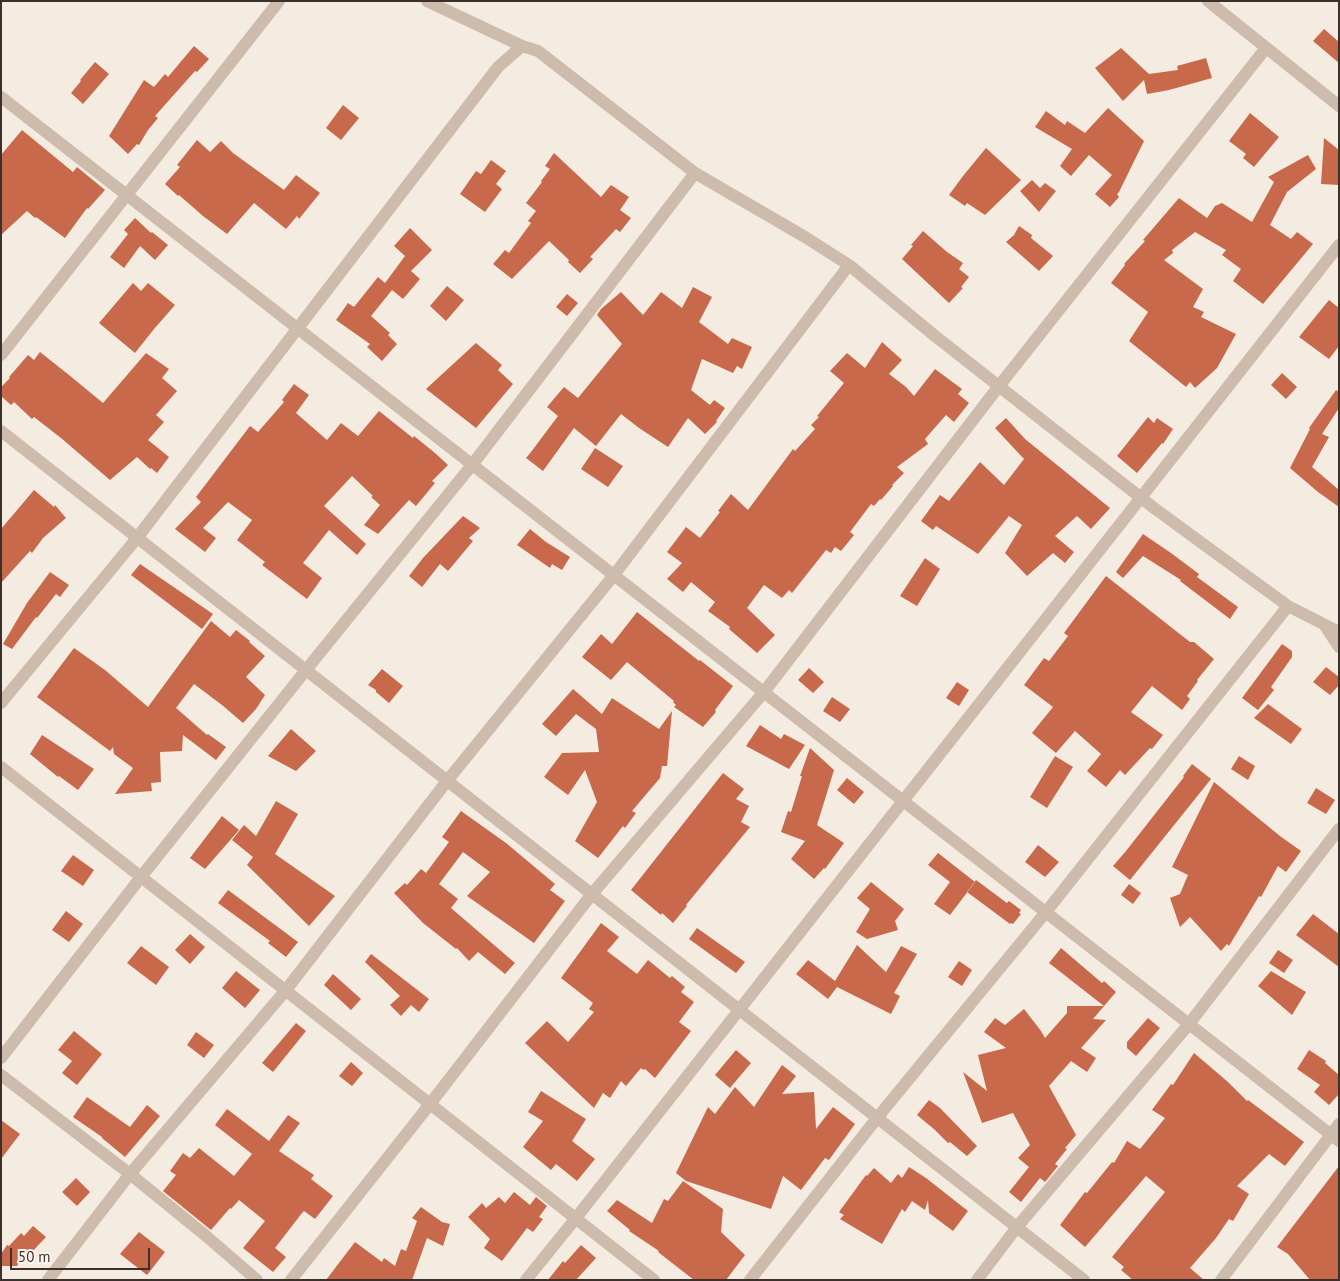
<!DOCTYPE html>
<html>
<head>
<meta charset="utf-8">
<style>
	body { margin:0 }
	#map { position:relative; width:1340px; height:1281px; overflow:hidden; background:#f4ebe1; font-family:"PT Sans",sans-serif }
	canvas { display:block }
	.frame { position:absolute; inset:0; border:2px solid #3b302b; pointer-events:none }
	.scale { position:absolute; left:10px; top:1248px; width:140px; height:22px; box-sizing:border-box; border:2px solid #3b302b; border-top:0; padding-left:6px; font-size:15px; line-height:18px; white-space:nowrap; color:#3b302b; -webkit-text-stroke:4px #fbf5ee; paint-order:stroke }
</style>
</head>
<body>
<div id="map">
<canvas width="1340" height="1281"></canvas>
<div class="frame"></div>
<div class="scale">50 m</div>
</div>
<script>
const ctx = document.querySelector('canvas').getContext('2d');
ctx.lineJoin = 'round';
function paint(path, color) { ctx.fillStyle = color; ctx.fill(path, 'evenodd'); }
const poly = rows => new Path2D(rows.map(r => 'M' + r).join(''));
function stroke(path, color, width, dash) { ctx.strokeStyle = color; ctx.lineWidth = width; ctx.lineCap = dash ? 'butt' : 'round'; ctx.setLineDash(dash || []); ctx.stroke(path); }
const building = poly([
	[1324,29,1339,42,1339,63,1313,41],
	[194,46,209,59,197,72,195,71,155,116,158,118,148,130,139,145,137,144,128,154,109,136,144,80,154,87,165,74,168,77],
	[1121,48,1149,74,1178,70,1177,66,1206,58,1212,78,1169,90,1147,94,1144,80,1123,101,1095,68],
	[95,62,109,74,83,104,71,93,81,81,80,80],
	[343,105,359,118,341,140,326,128],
	[1108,108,1144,141,1119,192,1117,194,1119,197,1110,207,1095,194,1112,175,1089,155,1071,176,1060,166,1072,149,1035,127,1046,111,1065,125,1067,121,1085,133],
	[1250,113,1279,137,1254,167,1243,158,1246,154,1229,141],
	[22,130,73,172,77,167,105,190,88,209,87,208,65,238,36,217,35,218,27,211,1,235,1,155],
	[1324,138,1339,150,1339,185,1321,184],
	[197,140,210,152,221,141,233,153,284,190,296,175,320,193,299,219,297,216,286,229,254,203,227,234,203,216,179,195,178,196,165,184,180,167,177,165],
	[986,148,1021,180,985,215,967,203,965,206,949,195,963,176],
	[554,153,601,197,611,185,629,197,620,210,631,218,620,232,616,229,590,257,593,259,580,273,568,262,569,260,549,241,512,279,493,264,505,250,509,253,531,223,528,221,536,211,526,203,542,182,541,181,550,169,545,166],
	[1308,155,1316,169,1287,192,1270,225,1291,239,1297,232,1313,244,1263,304,1233,281,1241,269,1222,255,1226,250,1195,232,1172,250,1173,253,1164,260,1203,289,1193,307,1204,312,1201,317,1236,334,1217,368,1195,388,1190,382,1186,387,1129,341,1148,312,1111,283,1125,265,1124,264,1145,241,1143,240,1179,198,1207,218,1215,206,1222,203,1252,222,1274,182,1268,177],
	[491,160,506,171,496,184,502,189,485,212,460,194,476,171,481,174],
	[1032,180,1040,188,1045,183,1056,191,1039,212,1020,191],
	[135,218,151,233,152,232,168,245,155,260,140,246,124,268,110,257,128,234,124,230],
	[1019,226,1032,235,1031,238,1053,256,1039,271,1006,242,1014,235],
	[410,228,432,250,411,271,420,279,403,299,392,290,371,316,390,333,388,335,397,344,382,361,367,347,370,344,336,320,348,303,354,307,378,277,385,283,405,256,394,246],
	[923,231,947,252,963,263,959,269,969,277,961,287,963,288,949,303,902,259,913,246,911,245],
	[133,283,141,291,148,283,175,305,154,329,135,353,99,323],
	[447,286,464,300,446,321,430,306],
	[693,287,712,297,699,322,728,344,732,338,752,347,742,369,737,366,733,373,702,359,691,390,710,405,714,400,725,408,716,421,717,422,705,434,688,418,668,447,639,428,621,414,596,446,574,428,543,471,526,458,531,452,558,416,547,407,564,387,578,398,622,344,597,315,601,309,621,292,643,315,661,292,682,308],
	[567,294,578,303,567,316,556,307],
	[1329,300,1339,308,1339,346,1329,359,1299,337],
	[882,342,902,360,889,374,906,387,914,396,935,369,962,389,958,394,969,403,954,422,946,415,925,439,928,444,897,467,904,473,892,485,893,486,881,500,880,499,874,506,871,504,850,532,854,535,841,551,835,547,831,553,826,550,792,593,789,590,782,598,764,585,747,608,775,635,757,653,729,629,730,627,708,611,715,602,691,582,683,592,667,579,682,563,667,552,686,527,700,538,720,512,718,511,731,494,748,510,793,449,795,451,815,429,811,425,819,417,817,416,844,383,830,371,847,353,865,368],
	[476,343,502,365,498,370,513,384,476,428,426,389],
	[40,352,69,375,103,403,146,353,169,369,162,378,177,391,156,415,164,422,148,440,169,457,157,473,151,468,150,469,137,457,110,480,61,438,34,417,32,419,14,402,11,405,1,396,1,387,10,378,9,377,28,355,34,360],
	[1282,373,1297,387,1286,399,1271,385],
	[294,384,309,395,296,413,327,440,341,423,358,436,379,411,413,438,414,436,435,453,448,465,432,481,435,483,416,506,409,500,378,534,364,525,380,505,371,497,373,496,352,476,324,506,366,544,357,555,329,530,303,563,322,578,307,599,262,565,265,562,237,540,252,520,228,502,203,528,216,538,205,552,175,529,201,502,196,497,250,426,258,432,284,402,282,400],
	[1336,390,1339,392,1339,408,1322,434,1329,437,1312,467,1339,490,1339,507,1318,492,1290,468,1310,429,1309,428],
	[1148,417,1154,423,1157,418,1173,429,1163,444,1162,443,1137,473,1117,456],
	[1006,418,1025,439,1110,508,1091,529,1077,516,1055,536,1074,552,1065,563,1053,553,1027,576,1005,553,1022,525,1009,516,978,554,936,526,933,530,921,521,940,495,949,501,980,462,1004,485,1024,459,995,428],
	[595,448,623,466,608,487,581,469],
	[34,490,54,507,55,505,66,518,43,538,32,553,30,551,1,583,1,529],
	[463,516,480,528,469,538,473,541,448,571,440,564,422,587,409,576,423,558],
	[530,529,546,542,570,557,562,570,552,564,550,568,517,545],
	[1143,534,1171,553,1199,574,1197,577,1238,607,1230,619,1180,581,1181,580,1143,556,1123,578,1116,572],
	[925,558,940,569,917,606,900,596],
	[140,564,213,614,202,629,131,575],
	[50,572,69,585,60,597,56,594,37,618,36,617,12,649,3,644,27,603],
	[1106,576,1190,642,1194,642,1214,659,1197,680,1198,681,1187,696,1190,699,1182,710,1152,686,1131,712,1163,735,1152,749,1150,748,1125,775,1120,770,1106,787,1087,771,1101,754,1075,731,1056,753,1032,733,1053,707,1024,685,1044,658,1049,661,1068,636,1064,633],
	[637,612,699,661,700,660,733,686,715,710,716,712,703,727,674,707,676,705,673,702,674,701,627,662,611,680,582,657,601,634,612,644],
	[211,621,230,637,236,630,250,641,249,642,265,656,246,677,265,695,256,709,243,723,222,705,194,684,176,708,207,735,208,734,226,747,216,760,183,735,182,751,160,752,161,782,151,783,152,791,115,794,133,768,114,754,113,747,110,751,37,697,74,648,105,670,148,707],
	[1282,644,1292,651,1292,657,1271,687,1274,690,1258,710,1242,698],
	[1326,667,1339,677,1339,685,1330,695,1313,682],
	[809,668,824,682,813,693,798,680],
	[382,669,403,686,389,703,376,692,376,690,368,685],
	[957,682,969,690,959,706,946,698],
	[573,689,602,714,612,698,659,729,672,711,667,766,662,766,660,778,632,811,636,813,625,828,623,826,598,858,575,841,597,802,585,770,568,795,544,777,562,753,599,752,596,729,576,714,556,736,542,724],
	[832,697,850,709,840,722,823,711],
	[1268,704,1302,729,1291,744,1254,718],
	[760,725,781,739,784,734,805,745,789,769,746,746],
	[291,729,316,751,296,771,268,756],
	[42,735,94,769,78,790,59,776,58,777,30,754],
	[810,748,834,770,817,825,844,843,825,869,824,868,814,879,791,859,805,841,781,832,788,811,791,812,802,776,800,776],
	[1055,756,1073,767,1047,808,1030,797],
	[1239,756,1255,766,1248,780,1231,769],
	[1192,764,1211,779,1130,880,1113,866,1126,851,1184,777,1183,776],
	[723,773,744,789,736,799,749,806,741,822,750,827,686,905,687,906,673,923,662,913,661,915,631,890],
	[847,778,864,792,854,804,837,790],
	[1214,782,1280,836,1301,851,1286,872,1278,866,1261,897,1259,896,1229,946,1227,944,1221,951,1190,917,1180,927,1170,898,1180,894,1188,875,1172,867],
	[1316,788,1335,800,1326,814,1307,803],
	[276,801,298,814,275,854,335,896,309,926,247,865,253,857,232,840,244,825,256,836],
	[461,811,506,843,555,884,550,890,565,901,534,943,467,896,490,872,463,852,439,884,458,899,451,908,515,963,505,974,478,952,469,961,457,948,456,949,423,923,394,893,405,883,407,885,421,869,426,873,449,842,442,837],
	[222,816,239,830,205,869,190,858],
	[1038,845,1059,862,1045,877,1025,862],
	[938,853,975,882,950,915,934,904,950,882,928,865],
	[73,855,94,870,83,886,61,871],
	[976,880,1007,903,1009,901,1021,910,1019,913,1021,914,1013,924,1011,923,1010,924,967,892],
	[871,882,904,909,895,921,898,930,867,939,856,932,870,909,857,898],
	[1129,884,1141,893,1133,904,1121,895],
	[228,890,298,942,286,957,268,943,270,941,218,903],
	[66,911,83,924,69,942,52,930],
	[1313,914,1339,934,1339,967,1296,935],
	[601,923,619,937,607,951,637,974,648,960,670,978,672,976,685,987,681,992,694,1002,679,1022,691,1031,655,1078,645,1069,643,1070,641,1068,626,1086,621,1081,610,1098,603,1093,594,1108,525,1043,547,1021,568,1042,594,1012,589,1009,593,1003,561,978],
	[697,928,745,962,736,973,689,939],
	[190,934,205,947,190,964,175,950],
	[857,945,886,972,901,946,917,954,894,993,900,996,891,1014,837,987,828,999,796,974,808,960,835,981],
	[141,946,169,967,156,985,127,963],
	[1061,948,1102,983,1104,981,1116,992,1093,1019,1106,1020,1081,1048,1096,1058,1087,1072,1071,1061,1049,1086,1076,1135,1065,1148,1067,1149,1055,1164,1058,1166,1045,1182,1040,1178,1021,1202,1009,1192,1029,1167,1018,1158,1030,1145,1013,1113,982,1123,963,1072,987,1091,978,1055,1006,1048,984,1032,995,1018,1005,1025,1024,1009,1041,1031,1045,1038,1067,1013,1067,1006,1104,1006,1049,963],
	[1278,950,1293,960,1284,973,1269,963],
	[371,954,429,999,419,1012,411,1005,401,1016,390,1005,400,996,365,962],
	[959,961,972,970,962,986,948,977],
	[236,971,260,990,245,1008,222,988],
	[1271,971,1306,992,1292,1015,1258,986],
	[333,974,361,999,351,1010,324,985],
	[1148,1018,1160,1028,1136,1056,1127,1048,1127,1042],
	[296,1023,306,1031,273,1072,262,1063],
	[74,1031,102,1054,77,1085,62,1073,72,1061,58,1050],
	[196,1032,214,1045,204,1058,187,1045],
	[736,1050,751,1063,730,1088,715,1075],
	[1309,1050,1326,1061,1325,1063,1339,1075,1339,1094,1329,1105,1314,1092,1320,1085,1297,1069],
	[1194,1053,1228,1082,1247,1101,1248,1100,1304,1142,1285,1166,1269,1154,1237,1186,1249,1194,1233,1221,1229,1219,1216,1238,1190,1268,1204,1280,1133,1280,1121,1270,1124,1267,1112,1257,1165,1192,1146,1176,1085,1247,1060,1225,1085,1192,1087,1193,1112,1162,1114,1163,1127,1141,1140,1149,1165,1118,1152,1110,1171,1084,1173,1085],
	[351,1062,363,1073,352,1086,339,1076],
	[782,1065,796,1076,782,1094,814,1092,816,1129,833,1107,855,1124,829,1160,825,1158,801,1190,783,1176,771,1209,686,1181,676,1173,708,1107,715,1114,735,1087,754,1107],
	[541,1091,586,1119,572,1141,595,1159,577,1181,556,1164,551,1170,523,1147,543,1121,528,1112],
	[87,1097,130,1127,147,1105,160,1116,125,1157,102,1138,102,1137,73,1117],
	[929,1100,940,1108,977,1146,967,1156,950,1142,948,1143,935,1130,917,1115],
	[227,1109,269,1141,288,1115,300,1123,279,1151,314,1175,311,1179,333,1196,315,1219,304,1211,302,1213,275,1248,286,1257,273,1272,243,1248,265,1221,239,1200,231,1209,230,1208,211,1230,163,1191,176,1175,170,1171,183,1153,190,1158,199,1148,234,1176,252,1154,215,1125],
	[1,1120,20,1134,1,1159],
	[1339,1166,1339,1280,1310,1280,1288,1254,1277,1247],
	[909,1167,926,1178,968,1211,953,1231,929,1213,928,1200,925,1210,912,1201,905,1212,902,1209,882,1244,840,1219,844,1215,839,1212,866,1175,867,1176,874,1168,891,1183,898,1174,902,1178],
	[76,1178,90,1192,77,1206,62,1192],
	[683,1181,723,1209,721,1232,745,1255,726,1280,694,1280,658,1252,659,1251,629,1231,630,1230,607,1211,617,1200,652,1223,664,1199,668,1201],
	[514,1192,530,1205,536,1197,547,1206,539,1217,543,1219,533,1232,527,1228,502,1261,484,1248,490,1239,468,1217,482,1203,486,1208,499,1197,505,1203],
	[421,1207,442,1222,450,1224,443,1246,427,1238,412,1280,326,1280,355,1242,382,1262,384,1258,395,1266,401,1249,406,1251,417,1221,412,1218],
	[33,1226,46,1237,28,1256,25,1253,17,1266,1,1266,1,1254,7,1245,9,1246,21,1233,24,1236],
	[139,1232,165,1252,147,1275,120,1254],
	[581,1245,596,1258,576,1280,548,1280,563,1261,565,1263]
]);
const minor = poly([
	[427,1,522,46,538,51,695,173,805,237,849,265,935,336,1154,508,1288,606,1339,632],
	[1208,1,1339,106],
	[1,97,1339,1141],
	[1,355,279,1],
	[1,431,1084,1280],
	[1325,626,1339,647],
	[1,703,137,538,498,67,522,46],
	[1,767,654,1280],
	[1,1058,141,877,306,670,472,465,695,173],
	[1,1075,130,1174,205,1235,257,1280],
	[48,1280,130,1174,286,990,447,781,614,575,849,265],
	[291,1280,430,1104,592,894,764,692,999,386,1266,48],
	[526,1280,576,1218,1339,245],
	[750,1280,877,1118,1046,912,1288,606],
	[977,1280,1017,1227,1189,1024,1339,829],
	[1221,1280,1339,1124]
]);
paint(building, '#c8694b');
stroke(minor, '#cdbbac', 12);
</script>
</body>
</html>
